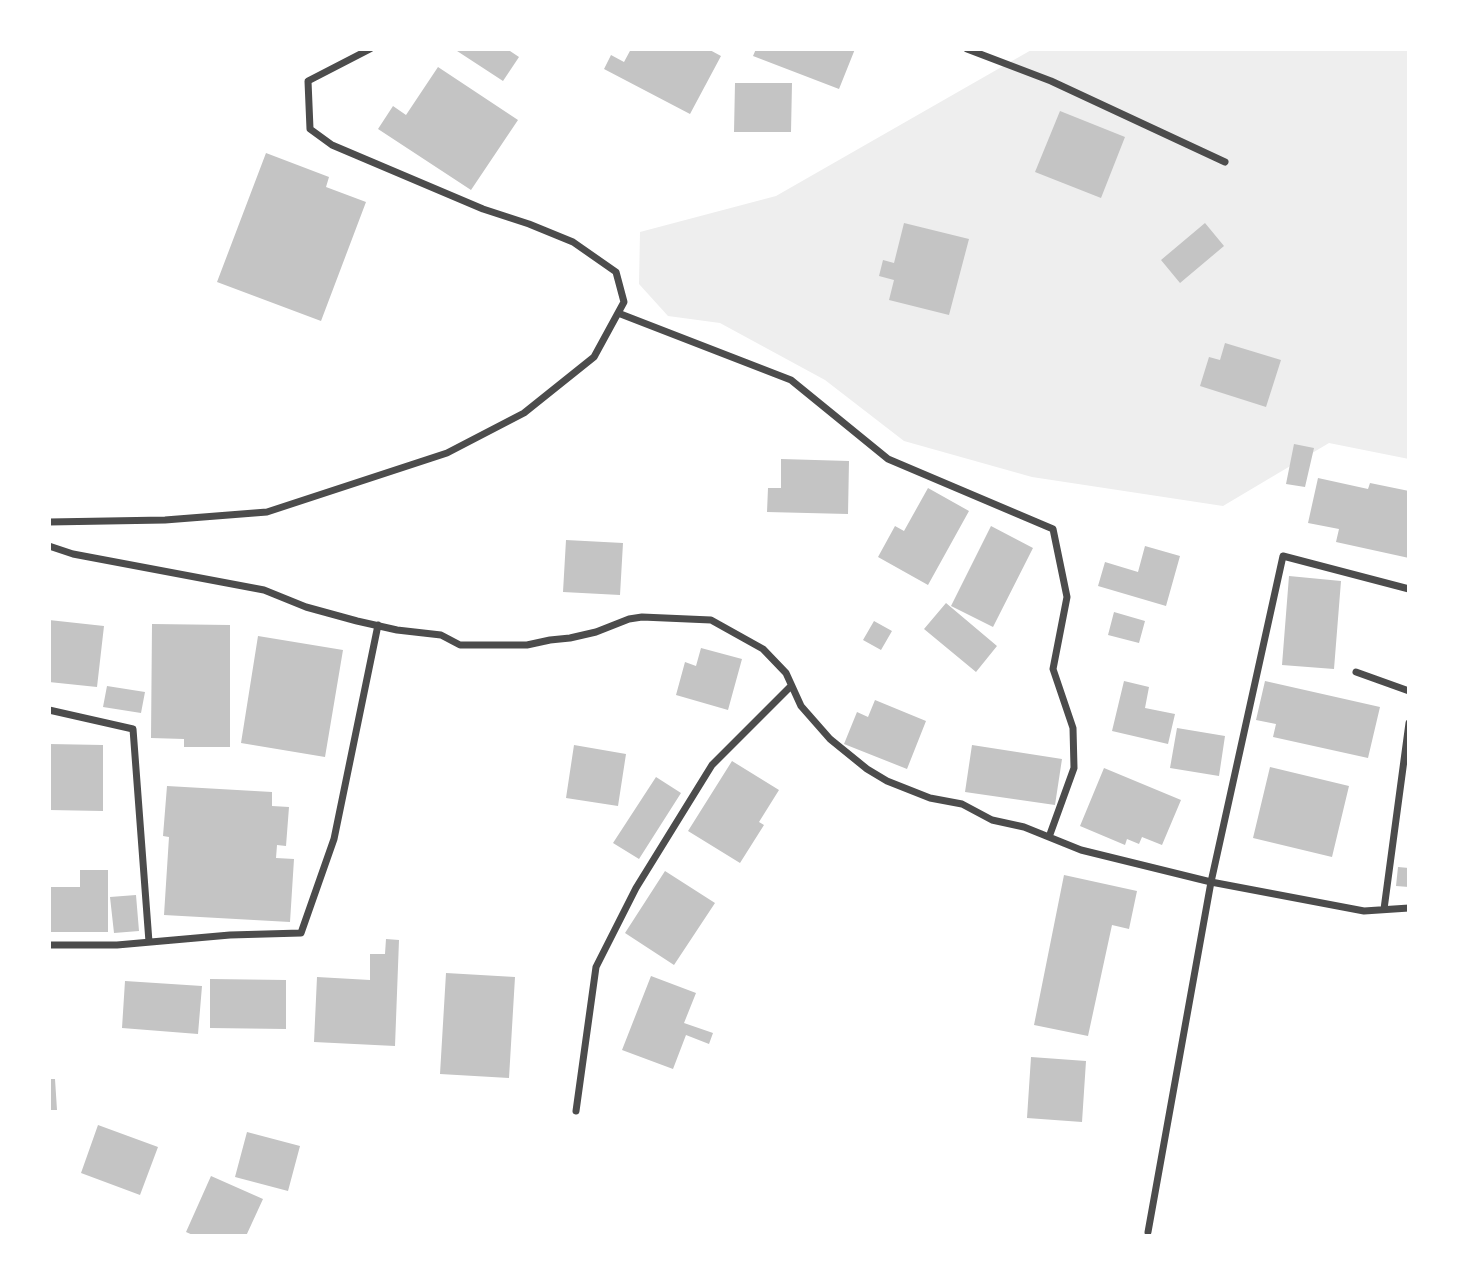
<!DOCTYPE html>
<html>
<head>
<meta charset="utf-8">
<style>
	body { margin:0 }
	#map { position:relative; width:1458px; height:1285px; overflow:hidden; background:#fff; font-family:"Zilla Slab",serif }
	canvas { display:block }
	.frame { position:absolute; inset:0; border:51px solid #fff; pointer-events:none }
</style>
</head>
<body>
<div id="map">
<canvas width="1458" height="1285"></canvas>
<div class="frame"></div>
</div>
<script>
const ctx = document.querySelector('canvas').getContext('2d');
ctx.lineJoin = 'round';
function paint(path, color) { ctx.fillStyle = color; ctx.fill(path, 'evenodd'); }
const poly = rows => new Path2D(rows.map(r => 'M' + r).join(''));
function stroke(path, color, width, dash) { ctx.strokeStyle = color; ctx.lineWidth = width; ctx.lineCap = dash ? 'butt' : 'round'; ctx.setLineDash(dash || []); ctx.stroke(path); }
const green = poly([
	[1033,49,1409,49,1409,459,1329,443,1223,506,1032,477,904,441,825,380,720,323,668,316,639,284,640,232,776,196]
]);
const building = poly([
	[454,49,507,49,519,57,503,81],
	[631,49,708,49,721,56,690,114,604,69,611,55,624,62],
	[756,49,855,49,839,89,753,56],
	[438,67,518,120,471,190,378,129,393,106,406,115],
	[735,83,792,83,791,132,734,132],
	[1060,111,1125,137,1101,198,1035,172],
	[266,153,329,177,326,187,366,202,321,321,217,282],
	[904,223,969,239,949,315,889,300,894,280,879,276,883,260,894,263],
	[1205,223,1224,246,1180,283,1161,260],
	[1225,343,1281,360,1266,407,1200,386,1209,357,1220,360],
	[1294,444,1314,448,1305,487,1286,484],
	[781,459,849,461,848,514,767,512,768,488,781,488],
	[1318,478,1368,489,1370,483,1409,491,1409,558,1336,542,1339,529,1308,523],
	[928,488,969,511,928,585,878,557,895,526,904,531],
	[991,526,1033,548,993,627,951,606],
	[566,540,623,543,620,595,563,592],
	[1145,546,1180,556,1166,606,1098,586,1105,562,1138,572],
	[1289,576,1341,581,1334,669,1282,665],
	[946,603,997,646,976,672,924,629],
	[1114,612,1145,621,1139,643,1108,635],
	[49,620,104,626,97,687,49,682],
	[874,621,892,631,881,650,863,640],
	[152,624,230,625,230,747,184,747,184,739,151,738],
	[258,636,343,650,325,757,241,743],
	[701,648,742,659,728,710,676,695,685,662,696,666],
	[1124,681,1149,687,1145,708,1175,714,1168,744,1112,731],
	[1265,681,1380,707,1368,758,1273,737,1276,724,1256,720],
	[107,686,145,692,141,713,103,707],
	[875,700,926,721,907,769,844,744,857,712,868,717],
	[1177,728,1225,736,1219,776,1170,768],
	[49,744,103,745,103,811,49,810],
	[574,745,626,754,618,806,566,798],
	[972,745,1062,759,1055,805,965,792],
	[732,761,779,790,759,822,764,825,740,863,688,831],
	[1270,767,1349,786,1332,857,1253,838],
	[1104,768,1181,800,1162,845,1142,837,1139,844,1127,839,1125,845,1080,826],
	[656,777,681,793,639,859,613,843],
	[167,786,272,792,272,806,289,807,286,846,277,845,276,858,294,859,290,922,164,915,169,837,163,836],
	[1398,867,1409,868,1409,887,1396,886],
	[80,870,108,870,108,932,51,932,51,887,80,887],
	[665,871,715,903,674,965,625,933],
	[1064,875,1137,891,1129,929,1112,925,1088,1036,1034,1025],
	[136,895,139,931,114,933,110,897],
	[386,939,399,940,395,1046,314,1042,317,977,370,980,370,954,385,954],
	[446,973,515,977,509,1078,440,1074],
	[651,976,696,993,684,1023,713,1033,709,1044,686,1035,673,1069,622,1050],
	[210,979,286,980,286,1029,210,1028],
	[125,981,202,986,198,1034,122,1028],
	[1031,1057,1086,1061,1082,1122,1027,1118],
	[49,1079,55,1079,57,1110,49,1110],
	[98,1125,158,1147,140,1195,81,1173],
	[247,1132,300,1146,288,1191,235,1177],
	[211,1176,263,1199,246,1236,195,1236,186,1232]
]);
const minor = poly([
	[967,49,1051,81,1225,162],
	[618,313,791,380,888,459,1053,529,1067,597,1053,669,1073,728,1074,768,1049,837],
	[49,522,165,520,267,512,447,453,524,413,594,357,624,302,616,272,573,242,529,224,483,209,332,145,310,129,308,81,370,49],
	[49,546,73,554,264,590,306,607,357,621,397,630,441,635,460,645,527,645,550,640,570,638,596,632,629,619,642,617,711,620,763,649,786,673,801,706,830,739,867,769,887,781,930,798,962,804,992,820,1024,827,1081,850,1211,882,1364,911,1409,908],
	[1356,672,1409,691],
	[49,710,133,729,149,942],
	[1384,909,1409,723],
	[49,945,117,945,230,935,301,933,334,839,378,625],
	[576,1111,596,967,636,888,712,765,791,686],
	[1148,1232,1211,882,1283,556,1409,589]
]);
paint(green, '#eee');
paint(building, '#c4c4c4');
stroke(minor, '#4c4c4c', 7);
</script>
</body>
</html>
